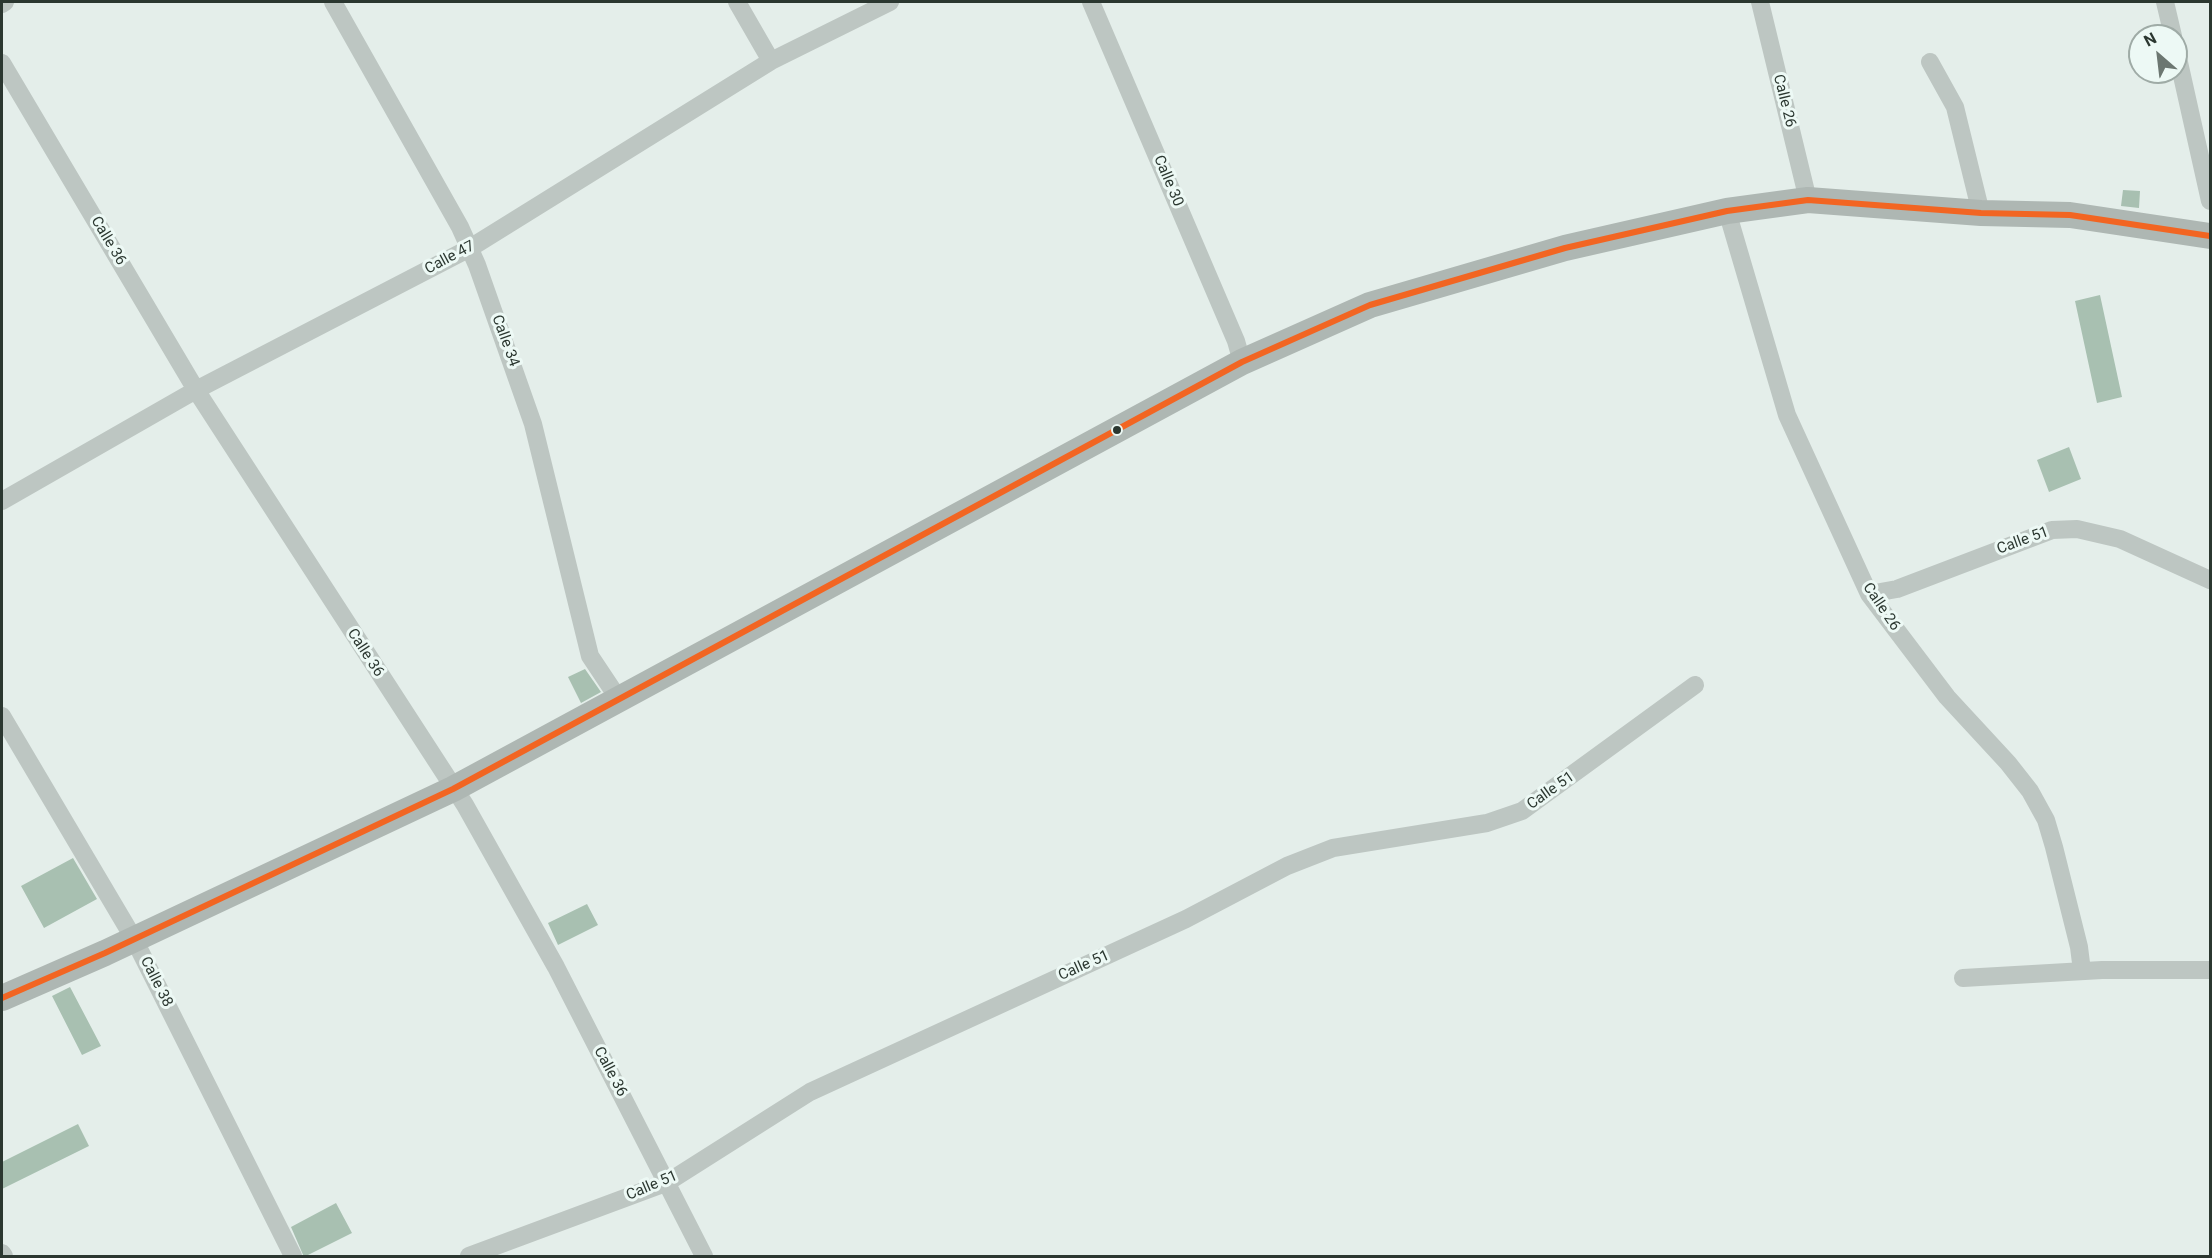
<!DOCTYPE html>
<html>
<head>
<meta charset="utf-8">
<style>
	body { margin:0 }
	#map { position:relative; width:2212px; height:1258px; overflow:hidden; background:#e4eeea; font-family:Roboto,sans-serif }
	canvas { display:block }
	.frame { position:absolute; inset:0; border:3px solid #2b3730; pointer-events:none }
	.north { position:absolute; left:2128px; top:24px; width:60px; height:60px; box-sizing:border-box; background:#edf9f5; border:2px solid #9faba6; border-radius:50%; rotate:332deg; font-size:16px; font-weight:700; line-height:24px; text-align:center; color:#2b3730 }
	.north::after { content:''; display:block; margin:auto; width:21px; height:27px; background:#6c7771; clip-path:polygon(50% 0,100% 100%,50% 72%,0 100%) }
</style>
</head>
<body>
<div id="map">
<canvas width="2212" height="1258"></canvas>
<div class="frame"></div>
<div class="north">N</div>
</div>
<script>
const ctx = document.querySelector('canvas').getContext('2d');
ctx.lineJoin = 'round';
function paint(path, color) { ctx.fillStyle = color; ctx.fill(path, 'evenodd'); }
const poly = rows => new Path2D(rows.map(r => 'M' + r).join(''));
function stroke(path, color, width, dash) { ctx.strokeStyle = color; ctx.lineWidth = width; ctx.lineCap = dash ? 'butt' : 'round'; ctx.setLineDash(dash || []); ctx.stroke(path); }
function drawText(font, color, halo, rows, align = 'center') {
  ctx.font = font + ' Roboto,sans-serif'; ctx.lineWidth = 6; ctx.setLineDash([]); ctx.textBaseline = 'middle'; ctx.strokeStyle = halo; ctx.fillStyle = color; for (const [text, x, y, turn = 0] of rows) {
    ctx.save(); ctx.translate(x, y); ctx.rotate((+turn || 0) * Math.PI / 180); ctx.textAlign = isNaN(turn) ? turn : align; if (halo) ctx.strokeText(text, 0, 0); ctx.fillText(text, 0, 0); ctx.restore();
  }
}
const building = poly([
	[2123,190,2140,191,2139,208,2121,206],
	[2100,295,2122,397,2097,403,2075,301],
	[2069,447,2081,479,2049,492,2037,460],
	[585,669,601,692,581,703,568,677],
	[73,858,97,899,44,928,21,886],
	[587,904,598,925,558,945,548,923],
	[70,987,101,1046,82,1055,52,996],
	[78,1124,89,1146,2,1189,2,1162],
	[336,1203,352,1233,304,1257,291,1227]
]);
const street = poly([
	[333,2,460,227,477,265,533,424,590,656,620,701],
	[737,2,771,61],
	[1091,2,1236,341,1242,362],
	[1760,2,1808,200],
	[2165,2,2173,36],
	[2,4,5,2],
	[2176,49,2210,201],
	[1930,62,1955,107,1981,213],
	[2,63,196,390,465,805,556,967,704,1256],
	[1727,211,1787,415,1869,594,1947,697,2008,763,2030,791,2046,820,2054,847,2079,947,2082,971],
	[2,501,196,390,470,248,771,61,890,2],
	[1869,594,1897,589,2052,530,2077,529,2120,539,2210,580],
	[2,716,134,939,293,1256],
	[1963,978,2102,970,2210,970],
	[2,1253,4,1256],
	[469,1256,668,1182,810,1092,1186,919,1287,866,1333,848,1487,823,1522,811,1695,685]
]);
const secondary = poly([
	[2,998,105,953,453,789,1242,362,1370,305,1565,248,1727,211,1808,200,1981,213,2070,215,2210,236]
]);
const bus1 = poly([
	[2,998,105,953,453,789,1242,362,1370,305,1565,248,1727,211,1808,200,1981,213,2070,215,2210,236]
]);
const markers = [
	[1117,430,5,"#2b3730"]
];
const streetNames = [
	["Calle 26",1784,101,76],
	["Calle 30",1168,181,67],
	["Calle 36",108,241,59],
	["Calle 47",450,258,-28],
	["Calle 34",505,341,70],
	["Calle 51",2023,541,-20],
	["Calle 26",1881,607,56],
	["Calle 36",365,653,57],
	["Calle 51",1551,791,-35],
	["Calle 51",1084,966,-24],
	["Calle 38",156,982,63],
	["Calle 36",610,1072,62],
	["Calle 51",652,1186,-23]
];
paint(building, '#a8c0b1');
stroke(street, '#bdc6c2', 18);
stroke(secondary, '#aeb7b3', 26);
stroke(bus1, '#f26522', 6);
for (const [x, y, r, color] of markers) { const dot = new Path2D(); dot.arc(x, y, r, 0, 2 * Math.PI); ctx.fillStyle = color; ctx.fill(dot); stroke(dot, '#edf9f5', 2); }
drawText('15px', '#2b3730', '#edf9f5', streetNames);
</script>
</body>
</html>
